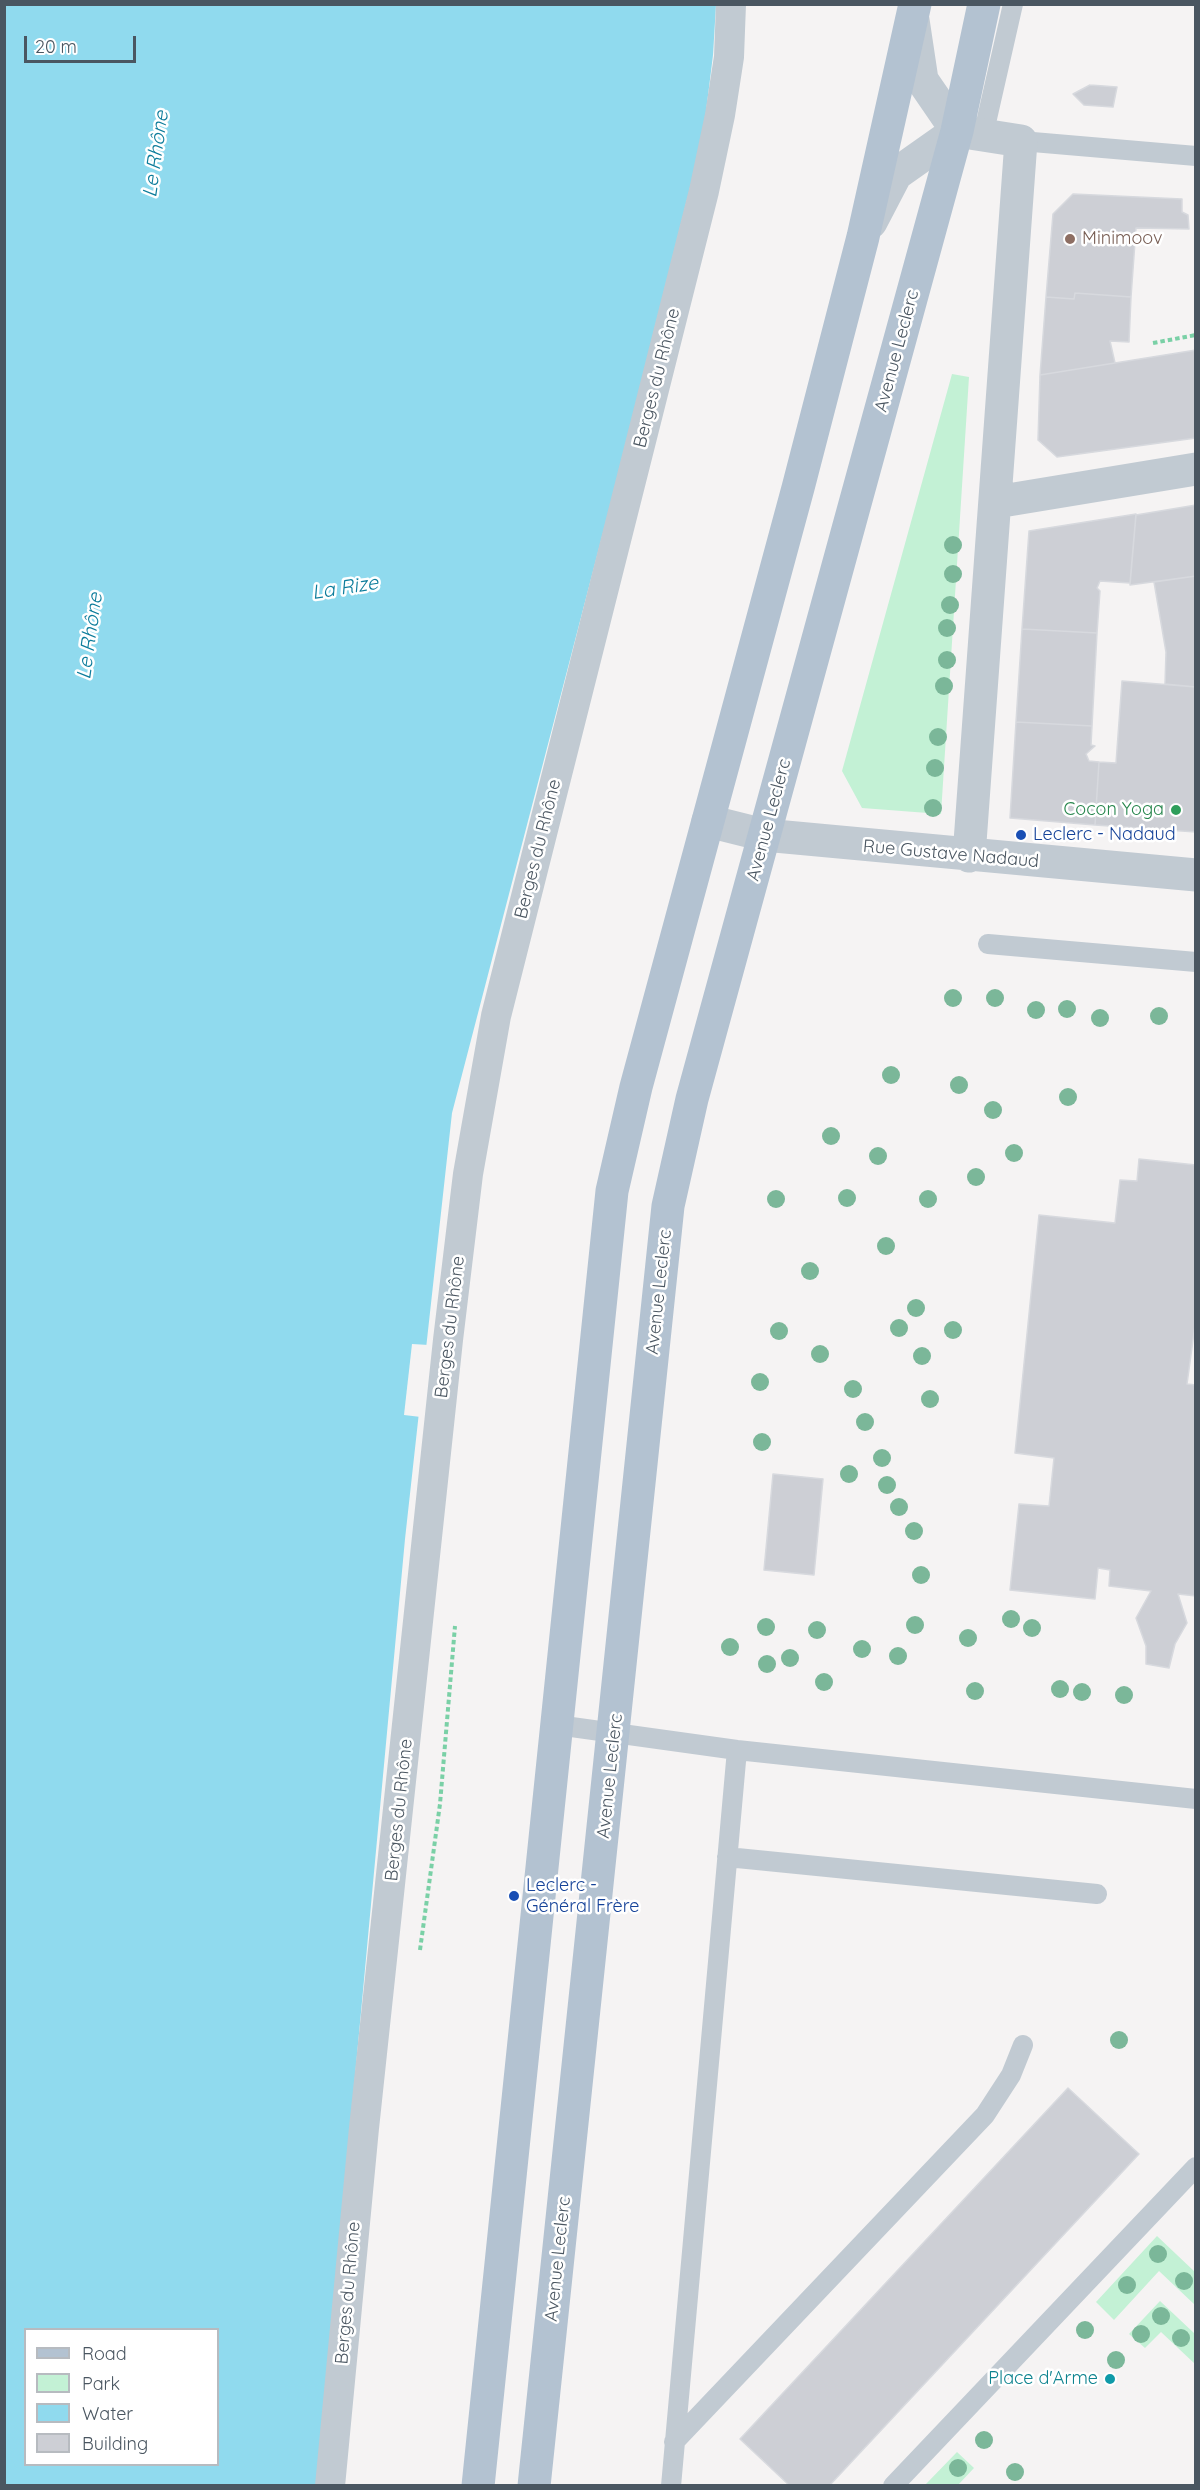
<!DOCTYPE html>
<html>
<head>
<meta charset="utf-8">
<style>
	body { margin:0 }
	#map { position:relative; width:1200px; height:2490px; overflow:hidden; background:#f5f3f3; font-family:Quicksand,sans-serif }
	canvas { display:block }
	.frame { position:absolute; inset:0; border:6px solid #4a5661; pointer-events:none }
	.legend { position:absolute; left:24px; top:2328px; width:195px; height:138px; box-sizing:border-box; background:#fff; border:2px solid #b7bbc0; margin:0; padding:8px 10px; list-style:none; font-size:18px; color:#4a5661 }
	.legend li { display:flex; align-items:center; gap:12px; height:30px }
	.legend b { width:30px; border:2px solid #b7bbc0 }
	.scale { position:absolute; left:24px; top:36px; width:112px; height:27px; box-sizing:border-box; border:3px solid #4a5661; border-top:0; padding-left:8px; font-size:18px; line-height:21px; white-space:nowrap; color:#4a5661; -webkit-text-stroke:4px #fff; paint-order:stroke }
</style>
</head>
<body>
<div id="map">
<canvas width="1200" height="2490"></canvas>
<div class="frame"></div>
<ul class="legend">
<li><b style="height:8px;background:#b3c2d1"></b>Road</li>
<li><b style="height:16px;background:#c3f1d5"></b>Park</li>
<li><b style="height:16px;background:#90daee"></b>Water</li>
<li><b style="height:16px;background:#cdcfd5"></b>Building</li>
</ul>
<div class="scale">20 m</div>
</div>
<script>
const ctx = document.querySelector('canvas').getContext('2d');
ctx.lineJoin = 'round';
function paint(path, color) { ctx.fillStyle = color; ctx.fill(path, 'evenodd'); }
const poly = rows => new Path2D(rows.map(r => 'M' + r).join(''));
function stroke(path, color, width, dash) { ctx.strokeStyle = color; ctx.lineWidth = width; ctx.lineCap = dash ? 'butt' : 'round'; ctx.setLineDash(dash || []); ctx.stroke(path); }
function drawText(font, color, halo, rows, align = 'center') {
  ctx.font = font + ' Quicksand,sans-serif'; ctx.lineWidth = 5; ctx.setLineDash([]); ctx.textBaseline = 'middle'; ctx.strokeStyle = halo; ctx.fillStyle = color; for (const [text, x, y, turn = 0] of rows) {
    ctx.save(); ctx.translate(x, y); ctx.rotate((+turn || 0) * Math.PI / 180); ctx.textAlign = isNaN(turn) ? turn : align; if (halo) ctx.strokeText(text, 0, 0); ctx.fillText(text, 0, 0); ctx.restore();
  }
}
const green = poly([
	[952,374,969,377,941,814,862,808,842,771],
	[1157,2236,1195,2272,1195,2305,1159,2271,1114,2320,1096,2302],
	[1160,2301,1195,2334,1195,2364,1161,2332,1145,2348,1129,2334],
	[957,2452,974,2468,958,2485,925,2485]
]);
const water = poly([
	[5,5,716,5,713,55,703,136,611,502,452,1113,405,1539,317,2485,5,2486],
	[26,2330,218,2330,218,2464,26,2464]
]);
const pier = poly([
	[412,1344,429,1345,421,1417,404,1415]
]);
const building = poly([
	[1090,85,1117,87,1113,107,1084,105,1073,94,1090,85],
	[1073,194,1182,199,1182,212,1188,215,1189,229,1136,228,1131,297,1075,293,1074,299,1046,297,1053,214,1073,194],
	[1075,293,1131,297,1129,342,1110,341,1115,363,1040,375,1046,297,1074,299,1075,293],
	[1196,350,1196,438,1057,457,1038,440,1040,375,1196,350],
	[1196,505,1196,576,1130,585,1136,515,1196,505],
	[1136,514,1130,583,1100,581,1097,588,1100,591,1097,633,1022,629,1029,531,1136,514],
	[1196,576,1196,687,1165,684,1166,652,1154,582,1196,576],
	[1022,629,1097,633,1092,726,1016,722,1022,629],
	[1122,681,1196,687,1196,832,1095,825,1099,762,1116,763,1122,681],
	[1016,722,1092,726,1091,745,1095,746,1086,754,1089,761,1099,762,1095,825,1010,818,1016,722],
	[1139,1159,1196,1165,1196,1318,1187,1384,1196,1385,1196,1596,1178,1594,1187,1623,1175,1644,1169,1668,1146,1664,1146,1646,1136,1618,1151,1591,1109,1586,1110,1570,1098,1568,1095,1599,1010,1590,1019,1504,1049,1506,1054,1458,1015,1453,1039,1215,1115,1223,1120,1180,1137,1181,1139,1159],
	[773,1474,823,1479,814,1575,764,1570,773,1474],
	[1068,2088,1139,2154,829,2486,790,2486,740,2439,1068,2088]
]);
const path = poly([
	[1153,343,1196,335],
	[420,1950,440,1804,455,1626]
]);
const service = poly([
	[983,136,1013,4],
	[1021,141,1196,156],
	[988,944,1196,962],
	[557,1725,737,1750,1196,1799],
	[727,1857,1097,1894],
	[674,2442,985,2115,1011,2075,1023,2045],
	[671,2486,737,1750],
	[893,2486,1196,2167]
]);
const pedestrian = poly([
	[330,2486,364,2128,448,1340,468,1174,496,1016,704,191,720,115,729,57,731,4]
]);
const minor = poly([
	[913,20,922,80,957,131],
	[871,222,896,174,957,131,1021,141,969,856],
	[996,502,1196,469],
	[708,821,764,835,1196,875]
]);
const primary = poly([
	[478,2486,612,1191,636,1087,798,488,863,237,915,4],
	[534,2486,668,1206,692,1099,957,131,984,4]
]);
const trees = [
	[953,545],
	[953,574],
	[950,605],
	[947,628],
	[947,660],
	[944,686],
	[938,737],
	[935,768],
	[933,808],
	[953,998],
	[995,998],
	[1067,1009],
	[1036,1010],
	[1159,1016],
	[1100,1018],
	[891,1075],
	[959,1085],
	[1068,1097],
	[993,1110],
	[831,1136],
	[1014,1153],
	[878,1156],
	[976,1177],
	[847,1198],
	[776,1199],
	[928,1199],
	[886,1246],
	[810,1271],
	[916,1308],
	[899,1328],
	[953,1330],
	[779,1331],
	[820,1354],
	[922,1356],
	[760,1382],
	[853,1389],
	[930,1399],
	[865,1422],
	[762,1442],
	[882,1458],
	[849,1474],
	[887,1485],
	[899,1507],
	[914,1531],
	[921,1575],
	[1011,1619],
	[915,1625],
	[766,1627],
	[1032,1628],
	[817,1630],
	[968,1638],
	[730,1647],
	[862,1649],
	[898,1656],
	[790,1658],
	[767,1664],
	[824,1682],
	[1060,1689],
	[975,1691],
	[1082,1692],
	[1124,1695],
	[1119,2040],
	[1158,2254],
	[1184,2281],
	[1127,2285],
	[1161,2316],
	[1085,2330],
	[1141,2334],
	[1181,2338],
	[1116,2360],
	[984,2440],
	[958,2468],
	[1015,2472]
];
const markers = [
	[1070,239,6,"#8d6e63"],
	[1176,810,6,"#2e9e5b"],
	[1021,835,6,"#1a4fb4"],
	[514,1896,6,"#1a4fb4"],
	[1110,2379,6,"#0f9aa8"]
];
const educationNames = [
	["Minimoov",1082,239]
];
const streetNames = [
	["Avenue Leclerc",897,351,-75],
	["Berges du Rhône",657,378,-76],
	["Avenue Leclerc",769,820,-75],
	["Berges du Rhône",538,849,-76],
	["Rue Gustave Nadaud",951,854,5],
	["Avenue Leclerc",659,1292,-84],
	["Berges du Rhône",450,1327,-83],
	["Avenue Leclerc",610,1776,-84],
	["Berges du Rhône",399,1810,-84],
	["Avenue Leclerc",558,2259,-84],
	["Berges du Rhône",348,2293,-85]
];
const leisureNames = [
	["Cocon Yoga",1164,810]
];
const transitNames = [
	["Leclerc - Nadaud",1033,835],
	["Leclerc -",526,1886],
	["Général Frère",526,1907]
];
const cultureNames = [
	["Place d'Arme",1098,2379]
];
const waterNames = [
	["Le Rhône",156,154,-82],
	["La Rize",345,588,-9],
	["Le Rhône",90,636,-82]
];
paint(green, '#c3f1d5');
paint(water, '#90daee');
paint(pier, '#f5f3f3');
paint(building, '#cdcfd5');
stroke(building, '#d7d9de', 1.5);
stroke(path, '#7ad0a6', 4, [4.5, 3]);
stroke(service, '#c1cad2', 20);
stroke(pedestrian, '#c1cad2', 30);
stroke(minor, '#c1cad2', 33);
stroke(primary, '#b3c2d1', 33);
ctx.fillStyle = '#7bb799';
for (const [x, y] of trees) { ctx.beginPath(); ctx.arc(x, y, 9, 0, 2 * Math.PI); ctx.fill(); }
for (const [x, y, r, color] of markers) { const dot = new Path2D(); dot.arc(x, y, r, 0, 2 * Math.PI); ctx.fillStyle = color; ctx.fill(dot); stroke(dot, '#fff', 2); }
drawText('18px', '#785e54', '#fff', educationNames, 'left');
drawText('18px', '#4a5661', '#fff', streetNames);
drawText('18px', '#27864d', '#fff', leisureNames, 'right');
drawText('18px', '#164399', '#fff', transitNames, 'left');
drawText('18px', '#0d838f', '#fff', cultureNames, 'right');
drawText('italic 20px', '#0c7c9b', '#fff', waterNames);
</script>
</body>
</html>
